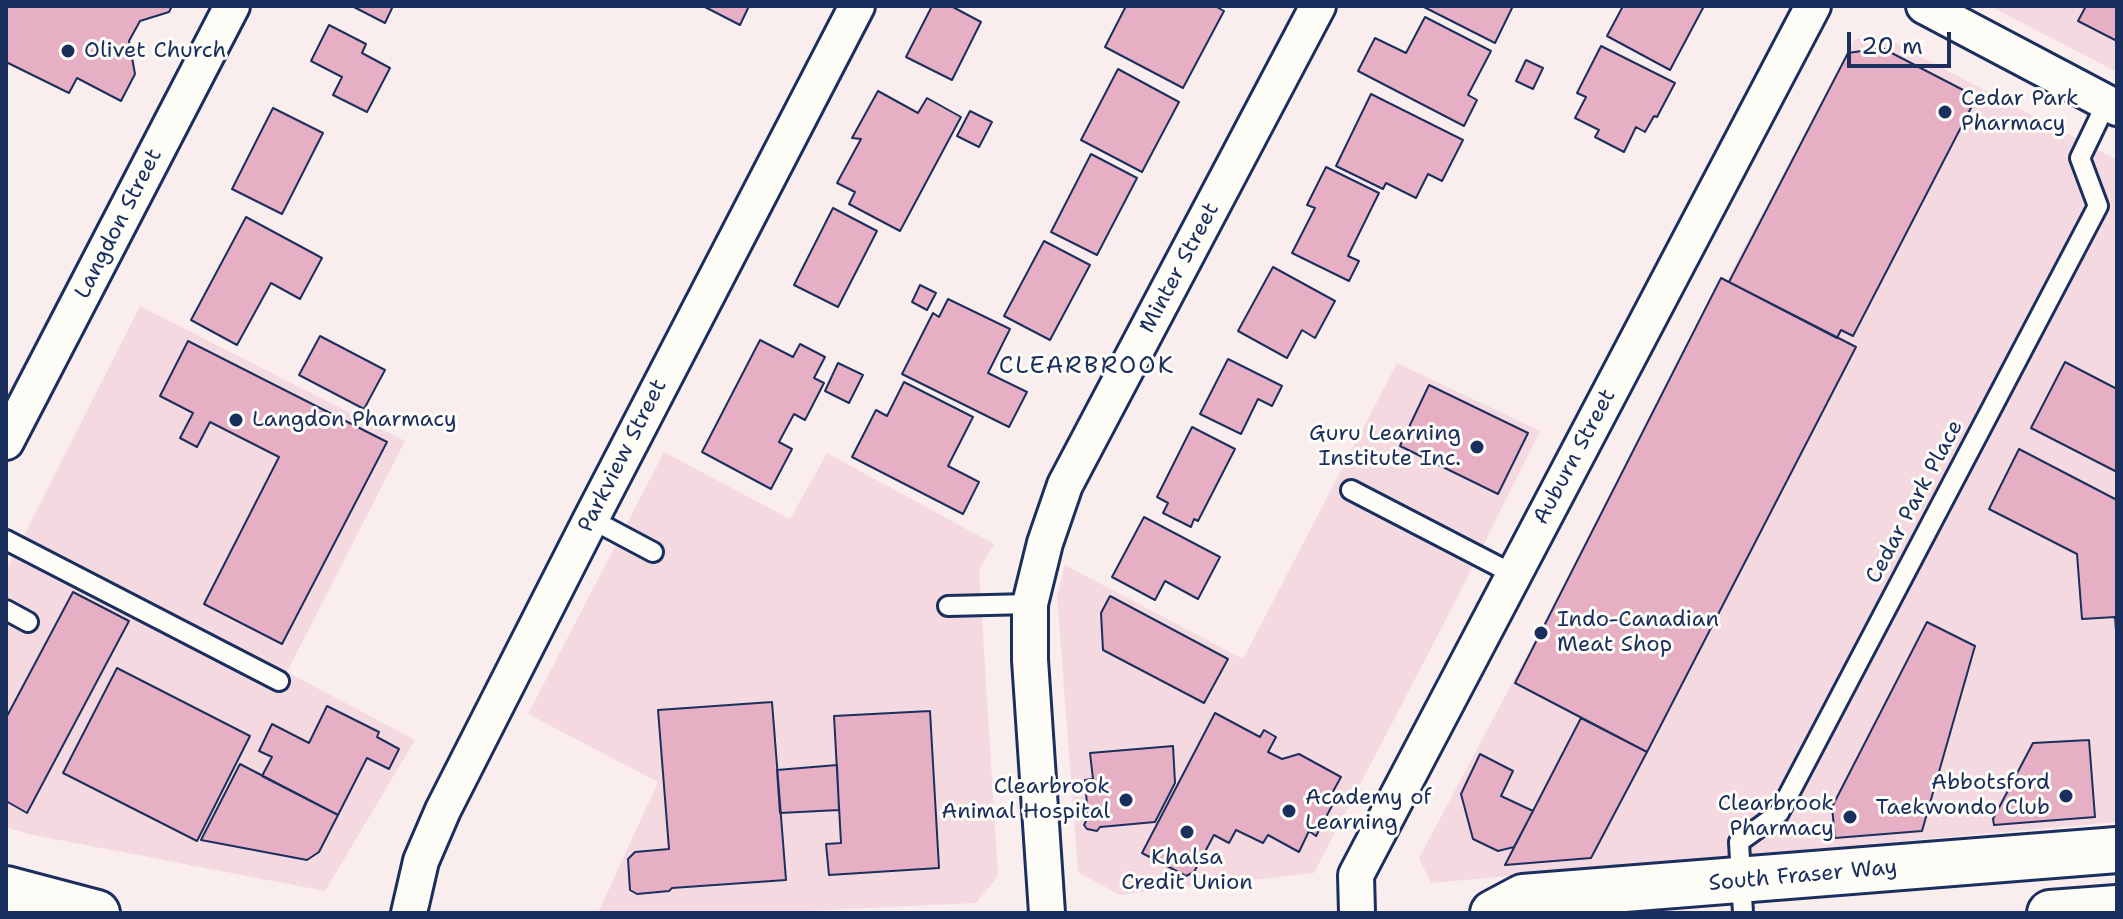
<!DOCTYPE html>
<html>
<head>
<meta charset="utf-8">
<style>
	body { margin:0 }
	#map { position:relative; width:2123px; height:919px; overflow:hidden; background:#f9eded; font-family:"Shantell Sans",sans-serif }
	canvas { display:block }
	.frame { position:absolute; inset:0; border:8px solid #1b2f5e; pointer-events:none }
	.scale { position:absolute; left:1847px; top:32px; width:104px; height:36px; box-sizing:border-box; border:4px solid #1b2f5e; border-top:0; padding-left:10px; font-size:24px; line-height:28px; white-space:nowrap; color:#1b2f5e; -webkit-text-stroke:6px #fdfcf7; paint-order:stroke }
</style>
</head>
<body>
<div id="map">
<canvas width="2123" height="919"></canvas>
<div class="frame"></div>
<div class="scale">20 m</div>
</div>
<script>
const ctx = document.querySelector('canvas').getContext('2d');
ctx.lineJoin = 'round';
function paint(path, color) { ctx.fillStyle = color; ctx.fill(path, 'evenodd'); }
const poly = rows => new Path2D(rows.map(r => 'M' + r).join(''));
function stroke(path, color, width, dash) { ctx.strokeStyle = color; ctx.lineWidth = width; ctx.lineCap = dash ? 'butt' : 'round'; ctx.setLineDash(dash || []); ctx.stroke(path); }
function drawText(font, color, halo, rows, align = 'center') {
  ctx.font = font + ' "Shantell Sans",sans-serif'; ctx.lineWidth = 6; ctx.setLineDash([]); ctx.textBaseline = 'middle'; ctx.strokeStyle = halo; ctx.fillStyle = color; for (const [text, x, y, turn = 0] of rows) {
    ctx.save(); ctx.translate(x, y); ctx.rotate((+turn || 0) * Math.PI / 180); ctx.textAlign = isNaN(turn) ? turn : align; if (halo) ctx.strokeText(text, 0, 0); ctx.fillText(text, 0, 0); ctx.restore();
  }
}
const built = poly([
	[1990,6,2117,6,2117,72,2061,43],
	[1882,36,2117,160,2117,822,1431,883,1419,858,1855,39],
	[140,306,405,441,287,672,415,740,325,891,28,834,6,827,6,571],
	[1397,363,1540,431,1453,606,1314,873,1120,895,1078,872,1057,596,1065,565,1243,659],
	[664,452,790,519,827,453,994,544,979,570,998,876,976,903,764,913,598,913,658,782,528,714]
]);
const building = poly([
	[6,6,172,6,169,12,140,21,129,41,135,74,121,101,77,78,69,93,6,62,6,6],
	[352,6,393,6,385,23,352,6],
	[703,6,749,6,740,25,703,6],
	[932,6,951,6,981,22,952,80,906,57,932,6],
	[1126,6,1215,6,1224,11,1183,88,1105,47,1126,6],
	[1422,6,1513,6,1495,43,1422,6],
	[1623,6,1704,6,1670,70,1607,36,1623,6],
	[2086,6,2117,6,2117,41,2078,21,2086,6],
	[1425,17,1491,51,1468,95,1477,100,1464,126,1358,71,1375,38,1406,53,1425,17],
	[329,25,366,44,362,53,390,68,367,112,333,95,342,77,311,61,329,25],
	[1601,46,1675,83,1657,117,1654,116,1645,132,1636,127,1624,152,1595,137,1599,130,1575,118,1586,97,1577,93,1601,46],
	[1882,48,1967,92,1961,103,1971,108,1853,336,1841,330,1837,338,1729,282,1848,53,1882,48],
	[1526,60,1543,68,1533,89,1516,81,1526,60],
	[1118,69,1179,102,1142,172,1081,140,1118,69],
	[878,91,918,113,927,98,961,117,900,231,849,204,855,192,837,183,861,139,852,138,878,91],
	[1371,94,1463,140,1442,181,1428,174,1416,198,1386,183,1383,189,1336,166,1371,94],
	[273,108,323,133,282,214,232,189,273,108],
	[970,111,992,122,979,147,957,136,970,111],
	[1091,154,1137,178,1097,255,1051,232,1091,154],
	[1326,167,1379,193,1348,256,1359,261,1349,281,1292,253,1315,208,1307,205,1326,167],
	[833,208,877,231,838,307,794,285,833,208],
	[246,217,322,258,300,299,271,283,237,345,191,320,246,217],
	[1044,241,1090,265,1050,340,1004,316,1044,241],
	[1273,267,1335,301,1315,338,1302,330,1287,358,1238,331,1273,267],
	[1721,278,1856,347,1647,752,1515,683,1721,278],
	[920,285,936,293,927,310,912,302,920,285],
	[948,299,1010,329,988,373,1027,392,1009,427,902,374,933,313,939,317,948,299],
	[320,336,385,370,364,409,299,375,320,336],
	[760,340,793,357,800,344,825,357,814,378,824,383,805,420,794,414,779,442,792,449,771,489,702,452,760,340],
	[188,341,387,442,282,644,204,604,279,457,210,422,197,447,180,438,193,413,160,396,188,341],
	[1228,359,1282,386,1272,406,1258,399,1241,434,1200,414,1228,359],
	[2065,362,2117,389,2117,472,2031,428,2065,362],
	[838,363,863,375,849,403,825,391,838,363],
	[904,382,973,417,948,466,979,482,963,514,852,457,876,410,887,416,904,382],
	[1429,385,1528,433,1498,494,1400,446,1429,385],
	[1192,427,1235,449,1198,521,1194,519,1191,527,1163,513,1168,503,1157,497,1192,427],
	[2019,449,2117,500,2117,644,2115,617,2082,619,2077,554,1989,509,2019,449],
	[1144,517,1220,557,1198,599,1165,581,1155,600,1112,577,1144,517],
	[73,592,129,621,27,813,6,801,6,718,73,592],
	[1110,596,1228,659,1204,703,1103,650,1101,613,1110,596],
	[1927,622,1975,646,1922,831,1835,838,1832,807,1927,622],
	[117,668,250,736,197,841,63,773,117,668],
	[772,702,786,880,672,888,669,891,637,894,630,890,628,859,635,852,669,849,658,710,772,702],
	[327,706,379,732,377,737,399,749,389,769,367,758,338,815,262,776,272,757,259,751,272,724,309,743,327,706],
	[930,711,939,868,829,875,826,844,841,843,834,716,930,711],
	[1215,713,1260,737,1264,730,1276,737,1268,752,1282,759,1299,754,1341,777,1330,797,1335,800,1316,836,1309,831,1299,852,1268,835,1263,843,1236,830,1229,843,1214,835,1194,872,1186,876,1142,853,1215,713],
	[1581,718,1647,752,1591,858,1505,865,1581,718],
	[2089,740,2095,817,1994,825,1993,819,2033,743,2089,740],
	[1173,746,1175,783,1155,822,1100,827,1097,831,1087,829,1084,825,1088,817,1085,780,1093,779,1090,753,1173,746],
	[1480,754,1513,771,1501,796,1533,811,1514,847,1498,851,1473,839,1461,794,1480,754],
	[240,764,338,815,319,852,307,860,201,840,240,764],
	[837,765,839,810,780,813,777,770,837,765]
]);
const lane = poly([
	[1351,490,1513,574],
	[591,519,653,552],
	[6,540,279,681],
	[948,606,1030,604],
	[6,610,28,622],
	[1743,913,1739,842,1779,813,2098,206,2080,158,2106,104]
]);
const street = poly([
	[1924,6,2117,108],
	[6,442,232,6],
	[409,913,421,861,443,810,591,519,857,6],
	[1047,913,1030,660,1030,604,1045,543,1065,485,1318,6],
	[1357,913,1356,875,1813,6]
]);
const secondary = poly([
	[6,889,97,913],
	[1493,913,1523,897,2117,850],
	[2050,913,2117,908]
]);
const markers = [
	[68,51,8,"#1b2f5e"],
	[1945,112,8,"#1b2f5e"],
	[236,420,8,"#1b2f5e"],
	[1477,447,8,"#1b2f5e"],
	[1541,633,8,"#1b2f5e"],
	[2066,796,8,"#1b2f5e"],
	[1126,800,8,"#1b2f5e"],
	[1289,811,8,"#1b2f5e"],
	[1850,817,8,"#1b2f5e"],
	[1187,832,8,"#1b2f5e"]
];
const poiNames = [
	["Olivet Church",84,51],
	["Cedar Park",1961,99],
	["Pharmacy",1961,124],
	["Langdon Pharmacy",252,420],
	["Guru Learning",1461,434,"right"],
	["Institute Inc.",1461,459,"right"],
	["Indo-Canadian",1557,620],
	["Meat Shop",1557,645],
	["Abbotsford",2050,783,"right"],
	["Taekwondo Club",2050,808,"right"],
	["Clearbrook",1110,787,"right"],
	["Animal Hospital",1110,812,"right"],
	["Academy of",1305,798],
	["Learning",1305,823],
	["Clearbrook",1834,804,"right"],
	["Pharmacy",1834,829,"right"],
	["Khalsa",1187,858,"center"],
	["Credit Union",1187,883,"center"]
];
const streetNames = [
	["Langdon Street",119,224,-63],
	["Minter Street",1180,268,-62],
	["Parkview Street",623,456,-63],
	["Auburn Street",1575,457,-62],
	["Cedar Park Place",1915,502,-62],
	["South Fraser Way",1803,876,-5]
];
const neighbourhoodNames = [
	["CLEARBROOK",1087,367]
];
paint(built, '#f4dae0');
paint(building, '#e7afc3');
stroke(building, '#1b2f5e', 2);
stroke(lane, '#1b2f5e', 24);
stroke(street, '#1b2f5e', 40);
stroke(secondary, '#1b2f5e', 50);
stroke(lane, '#fdfcf7', 18);
stroke(street, '#fdfcf7', 34);
stroke(secondary, '#fdfcf7', 44);
for (const [x, y, r, color] of markers) { const dot = new Path2D(); dot.arc(x, y, r, 0, 2 * Math.PI); ctx.fillStyle = color; ctx.fill(dot); stroke(dot, '#fdfcf7', 3); }
drawText('22px', '#1b2f5e', '#fdfcf7', poiNames, 'left');
drawText('22px', '#1b2f5e', '#fdfcf7', streetNames);
ctx.letterSpacing = '2px';
drawText('24px', '#1b2f5e', '#fdfcf7', neighbourhoodNames);
ctx.letterSpacing = '0px';
</script>
</body>
</html>
